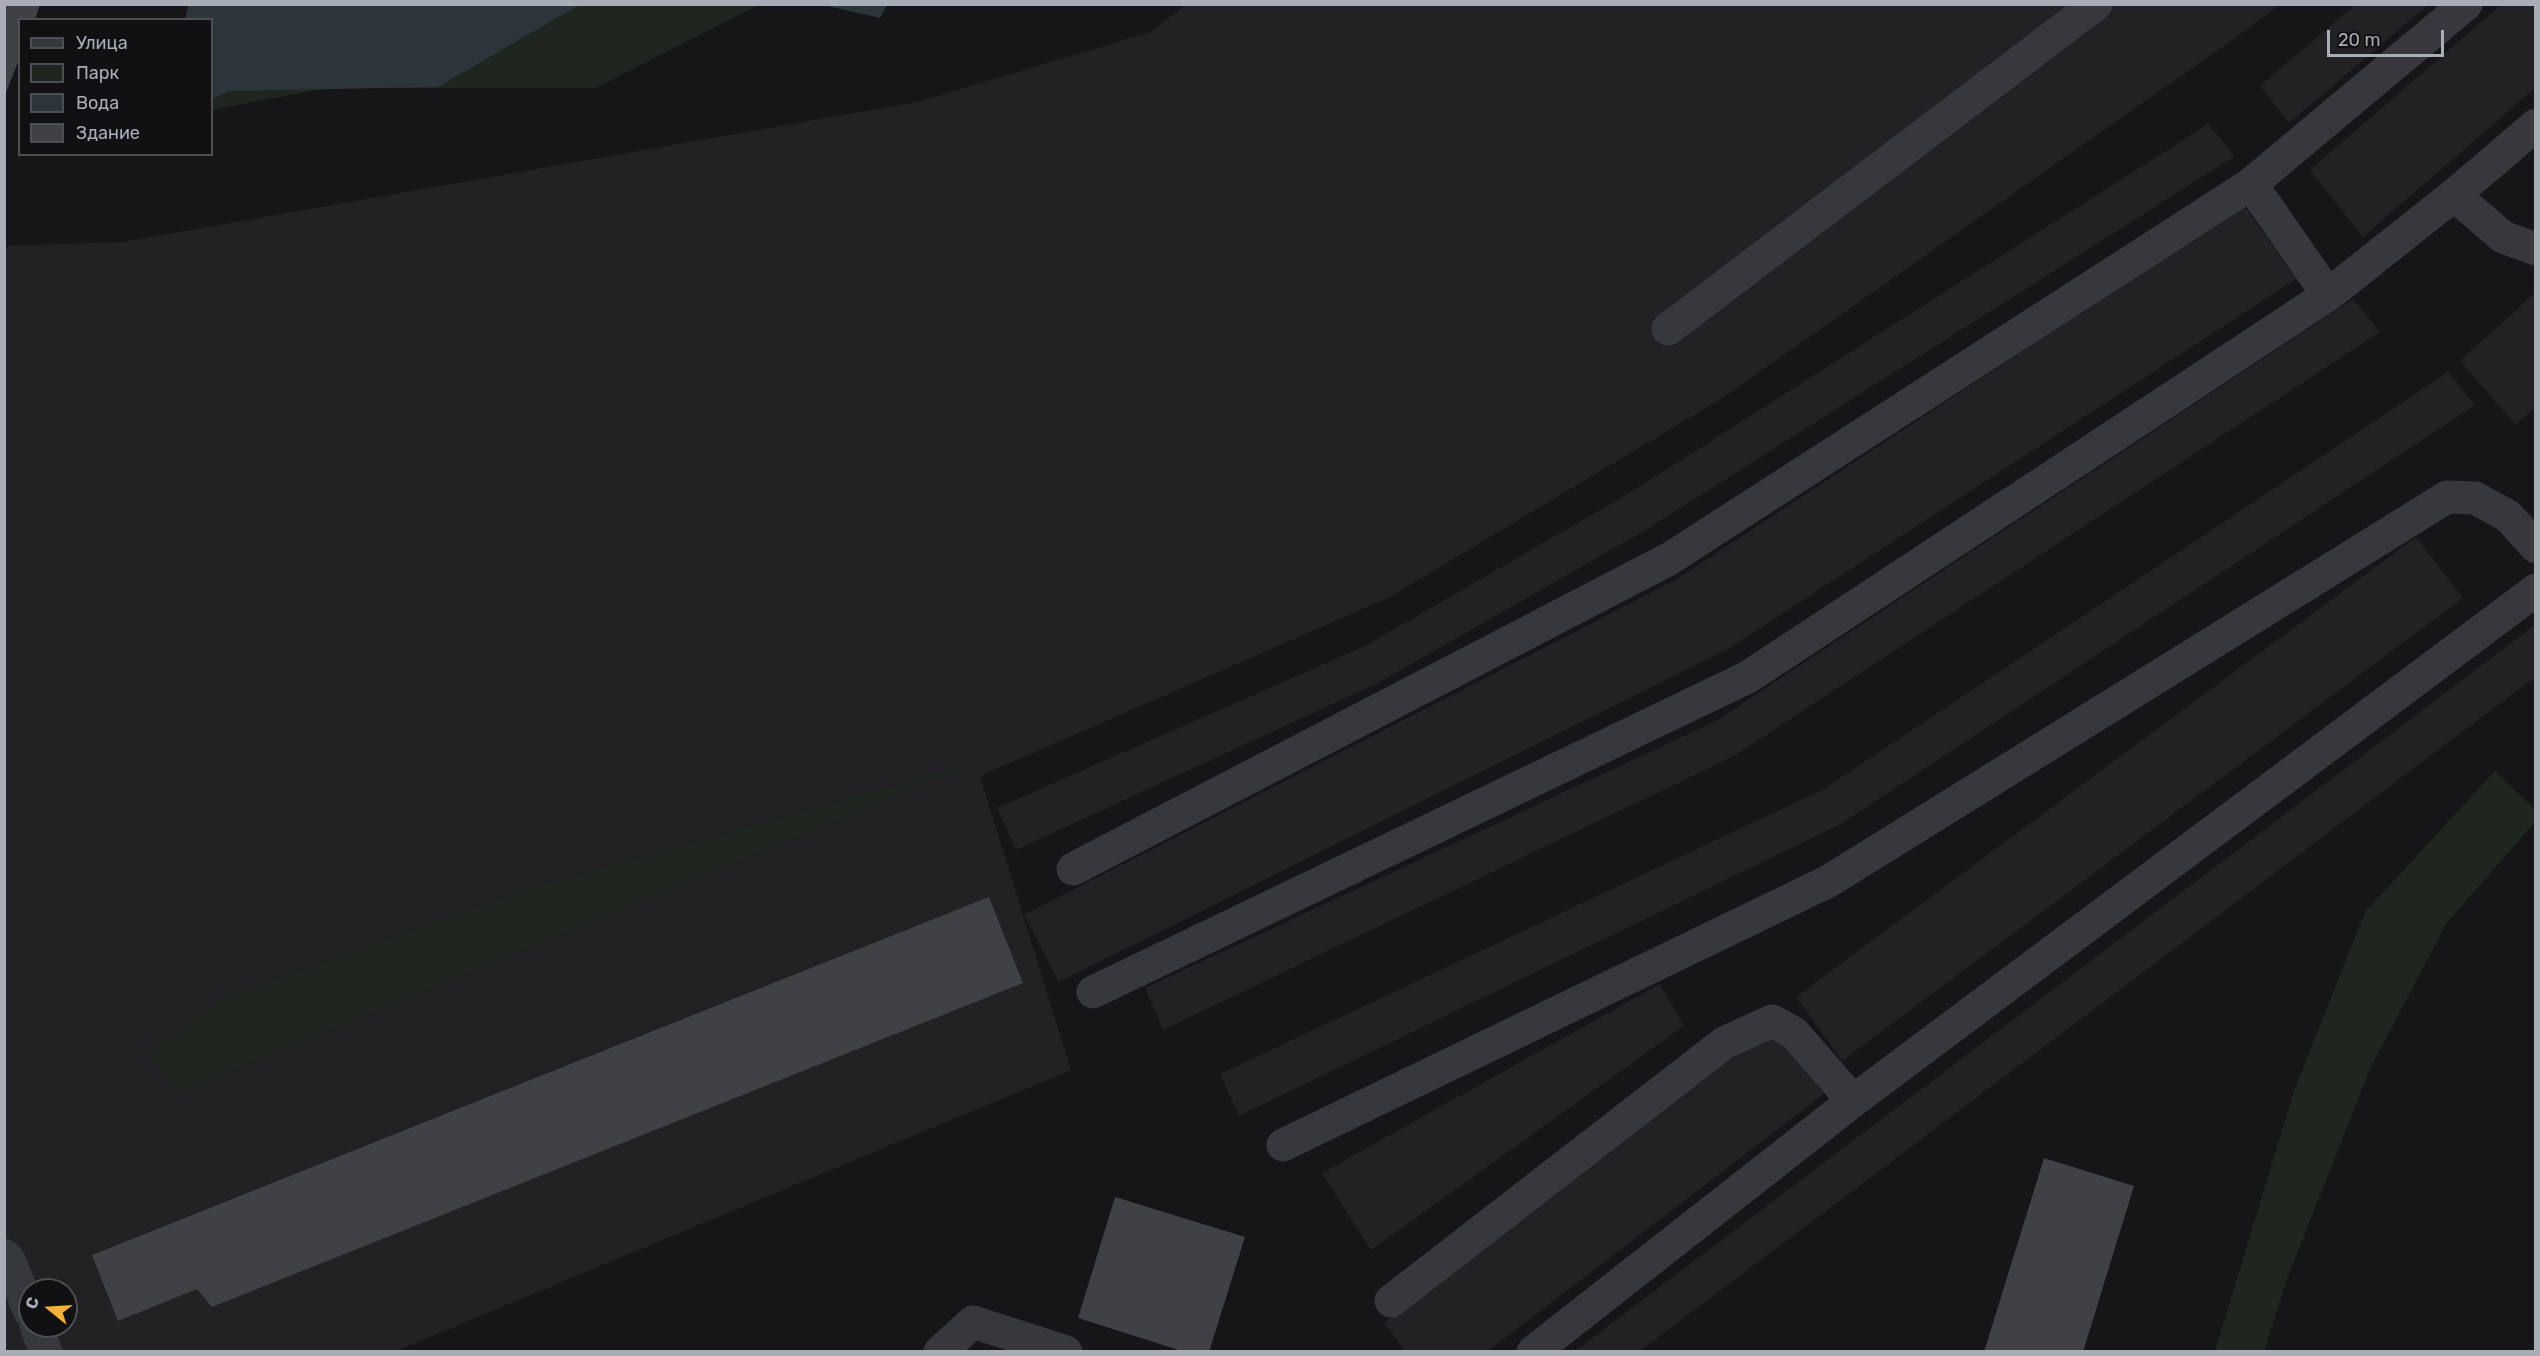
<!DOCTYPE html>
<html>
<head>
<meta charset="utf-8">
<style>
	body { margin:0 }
	#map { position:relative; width:2540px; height:1356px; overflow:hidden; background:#161618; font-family:Rubik,sans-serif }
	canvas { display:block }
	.frame { position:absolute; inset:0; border:6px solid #a8adb8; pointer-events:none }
	.legend { position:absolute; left:18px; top:18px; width:195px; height:138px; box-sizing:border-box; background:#111113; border:2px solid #4d4f55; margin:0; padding:8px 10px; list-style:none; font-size:18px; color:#a8adb8 }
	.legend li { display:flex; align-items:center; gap:12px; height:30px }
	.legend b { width:30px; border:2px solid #4d4f55 }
	.north { position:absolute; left:18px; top:1278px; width:60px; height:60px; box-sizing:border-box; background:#111113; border:2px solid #4d4f55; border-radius:50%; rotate:288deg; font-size:16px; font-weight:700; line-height:24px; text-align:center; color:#a8adb8 }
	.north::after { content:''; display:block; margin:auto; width:21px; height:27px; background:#f2b134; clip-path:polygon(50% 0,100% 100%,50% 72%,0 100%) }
	.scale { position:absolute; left:2327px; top:30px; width:117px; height:27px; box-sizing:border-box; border:3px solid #a8adb8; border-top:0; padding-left:8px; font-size:18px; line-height:21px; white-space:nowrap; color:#a8adb8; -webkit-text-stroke:4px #111113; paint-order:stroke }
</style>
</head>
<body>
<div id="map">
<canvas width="2540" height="1356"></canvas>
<div class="frame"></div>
<ul class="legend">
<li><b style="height:8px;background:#37383d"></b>Улица</li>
<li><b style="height:16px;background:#1e261f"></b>Парк</li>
<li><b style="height:16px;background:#2c353c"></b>Вода</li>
<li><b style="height:16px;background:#404145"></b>Здание</li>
</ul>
<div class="north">С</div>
<div class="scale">20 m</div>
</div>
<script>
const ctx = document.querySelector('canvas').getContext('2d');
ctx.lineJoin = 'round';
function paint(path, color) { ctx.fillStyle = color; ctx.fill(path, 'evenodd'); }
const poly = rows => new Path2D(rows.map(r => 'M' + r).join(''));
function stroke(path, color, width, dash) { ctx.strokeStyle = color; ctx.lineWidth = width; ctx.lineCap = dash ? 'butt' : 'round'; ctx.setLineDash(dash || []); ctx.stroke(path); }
const built = poly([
	[2356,4,2428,5,2289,123,2260,86],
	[2502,4,2535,5,2535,88,2363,237,2310,170],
	[1185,5,2279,5,2245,31,1721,399,1388,598,980,776,1071,1070,396,1351,5,1351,4,246,122,242,917,102,1151,32],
	[30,1290,66,1290,66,1326,30,1326],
	[2208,124,2235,156,1649,528,1378,683,1016,850,997,808,1367,645,1631,492],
	[2244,205,2296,279,1728,649,1059,982,1024,915,1674,581],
	[2535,293,2535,407,2516,425,2460,361],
	[2353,299,2380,332,1734,756,1163,1030,1145,988,1716,721],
	[2448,372,2475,405,1841,824,1239,1116,1220,1074,1824,789],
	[2416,537,2463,598,1842,1061,1796,997],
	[2535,625,2535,677,1640,1351,1575,1351],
	[1660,984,1684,1026,1371,1250,1322,1173],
	[1770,1026,1824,1094,1488,1351,1405,1351,1384,1323]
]);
const green = poly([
	[189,4,759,5,595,88,326,88,212,110,212,20,185,20],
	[968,766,179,1092,150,1053,227,997,525,890],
	[2495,771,2535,810,2535,822,2446,924,2370,1069,2287,1279,2264,1351,2215,1351,2294,1091,2365,912]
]);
const water = poly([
	[189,4,584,4,584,5,579,5,438,87,229,91,212,99,212,20,185,19],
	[823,5,887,5,880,18]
]);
const building = poly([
	[4,4,40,4,35,20,20,20,20,57,5,95],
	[989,897,1023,983,212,1307,197,1289,118,1321,92,1255],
	[2044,1158,2134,1186,2083,1352,1984,1352],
	[1115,1197,1245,1237,1209,1352,1185,1352,1078,1318]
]);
const minor = poly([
	[2454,195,2503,237,2536,249],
	[2328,295,2251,184,2466,4],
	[1668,329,2096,4],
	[1073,869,1669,559,2251,184],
	[1093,992,1748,677,2328,295,2454,195,2536,125],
	[1283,1145,1829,881,2447,497,2475,498,2508,516,2536,547],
	[4,1255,9,1260,30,1312],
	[1391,1301,1724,1043,1772,1021,1794,1033,1853,1101],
	[36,1326,46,1352],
	[940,1352,973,1322,1066,1352],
	[1533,1352,1853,1101,2536,590]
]);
paint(built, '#222225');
paint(green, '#1e261f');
paint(water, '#2c353c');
paint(building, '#404145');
stroke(minor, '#37383d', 33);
</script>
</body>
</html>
